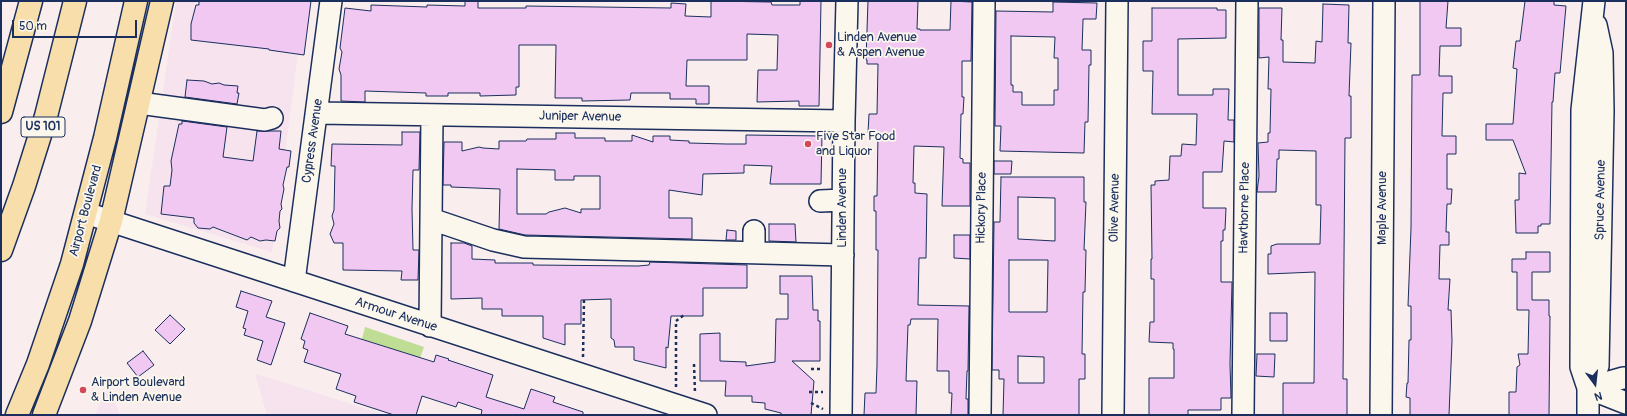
<!DOCTYPE html>
<html>
<head>
<meta charset="utf-8">
<style>
	body { margin:0 }
	#map { position:relative; width:1627px; height:416px; overflow:hidden; background:#f9eeed; font-family:Pangolin,sans-serif }
	canvas { display:block }
	.frame { position:absolute; inset:0; border:2px solid #1b2f5e; pointer-events:none }
	.north { position:absolute; left:1575px; top:364px; width:40px; height:40px; -webkit-text-stroke:3px #fbf7ec; paint-order:stroke; rotate:165deg; font-size:11px; font-weight:700; line-height:16px; text-align:center; color:#1b2f5e }
	.north::after { content:''; display:block; margin:auto; width:14px; height:18px; background:#1b2f5e; clip-path:polygon(50% 0,100% 100%,50% 72%,0 100%) }
	.scale { position:absolute; left:12px; top:20px; width:125px; height:18px; box-sizing:border-box; border:2px solid #1b2f5e; border-top:0; padding-left:5px; font-size:12px; line-height:14px; white-space:nowrap; color:#1b2f5e; -webkit-text-stroke:3px #fbf7ec; paint-order:stroke }
</style>
</head>
<body>
<div id="map">
<canvas width="1627" height="416"></canvas>
<div class="frame"></div>
<div class="north">N</div>
<div class="scale">50 m</div>
</div>
<script>
const ctx = document.querySelector('canvas').getContext('2d');
ctx.lineJoin = 'round';
function paint(path, color) { ctx.fillStyle = color; ctx.fill(path, 'evenodd'); }
const poly = rows => new Path2D(rows.map(r => 'M' + r).join(''));
function stroke(path, color, width, dash) { ctx.strokeStyle = color; ctx.lineWidth = width; ctx.lineCap = dash ? 'butt' : 'round'; ctx.setLineDash(dash || []); ctx.stroke(path); }
function drawText(font, color, halo, rows, align = 'center') {
  ctx.font = font + ' Pangolin,sans-serif'; ctx.lineWidth = 3.5; ctx.setLineDash([]); ctx.textBaseline = 'middle'; ctx.strokeStyle = halo; ctx.fillStyle = color; for (const [text, x, y, turn = 0] of rows) {
    ctx.save(); ctx.translate(x, y); ctx.rotate((+turn || 0) * Math.PI / 180); ctx.textAlign = isNaN(turn) ? turn : align; if (halo) ctx.strokeText(text, 0, 0); ctx.fillText(text, 0, 0); ctx.restore();
  }
}
const built = poly([
	[176,1,305,1,272,252,145,214],
	[255,374,273,379,386,415,267,415],
	[108,385,120,415,95,415]
]);
const green = poly([
	[365,327,424,347,420,358,362,339]
]);
const building = poly([
	[199,1,311,1,304,55,269,50,269,49,191,40,191,24,196,5,199,5,199,1],
	[465,1,478,1,478,8,526,8,526,6,671,8,671,3,686,4,685,16,711,17,711,1,771,2,772,5,800,5,800,1,821,1,819,106,799,106,799,101,757,102,758,70,777,70,778,35,747,34,747,60,687,60,686,86,709,86,709,104,696,104,696,99,670,99,670,93,631,93,630,100,582,101,582,98,555,98,556,45,519,45,519,87,516,87,516,95,480,96,480,93,448,93,448,96,426,96,426,93,365,91,365,102,341,101,341,75,339,69,342,52,340,48,345,8,371,11,371,5,427,7,427,5,465,6,465,1],
	[868,1,918,1,917,29,920,29,920,30,950,30,951,1,972,2,971,61,962,61,962,97,964,97,963,114,961,114,960,158,963,159,963,163,970,163,970,206,942,206,944,147,914,146,913,183,915,183,915,193,927,194,926,258,919,258,918,305,969,306,968,371,967,371,966,399,968,399,968,415,951,415,952,393,949,393,949,371,937,371,938,319,911,319,910,325,908,325,906,381,917,381,916,415,864,415,865,393,876,393,877,365,878,250,876,250,876,211,874,211,874,196,877,196,878,133,868,133,869,114,877,114,878,64,867,64,867,60,866,60,868,1],
	[1420,1,1448,1,1446,28,1461,28,1461,46,1440,46,1439,76,1452,76,1452,93,1443,93,1442,136,1456,136,1456,154,1447,154,1447,189,1452,189,1451,204,1447,204,1446,232,1449,232,1449,245,1440,245,1439,279,1450,279,1448,310,1451,310,1452,341,1449,415,1410,415,1410,398,1406,397,1407,383,1408,383,1409,340,1411,340,1411,306,1408,306,1411,228,1412,75,1420,75,1420,1],
	[1525,1,1554,1,1554,5,1566,6,1560,73,1555,73,1553,102,1552,102,1550,224,1541,224,1541,226,1538,226,1538,233,1516,233,1515,200,1519,200,1519,173,1526,174,1513,140,1486,140,1486,124,1513,124,1517,69,1513,68,1516,41,1520,41,1525,1],
	[1053,2,1097,3,1096,19,1083,19,1083,21,1082,50,1091,50,1091,65,1089,65,1088,122,1085,122,1084,153,1000,151,1001,126,995,126,996,11,1053,12,1053,2],
	[1011,36,1055,37,1054,58,1058,58,1058,90,1054,90,1054,105,1022,105,1022,92,1013,92,1013,85,1011,85,1011,36],
	[1323,4,1349,5,1348,43,1351,43,1349,96,1351,96,1351,138,1345,138,1343,379,1347,379,1347,415,1283,415,1283,383,1314,383,1315,272,1268,274,1268,254,1271,254,1271,246,1277,244,1320,244,1321,205,1316,205,1316,151,1279,150,1279,159,1277,159,1276,192,1257,192,1259,176,1258,143,1268,142,1268,133,1270,133,1271,89,1268,89,1269,57,1259,58,1259,8,1282,8,1281,40,1283,40,1283,62,1315,63,1316,41,1322,42,1323,4],
	[1152,8,1217,8,1217,10,1226,10,1226,38,1178,39,1178,95,1213,95,1213,89,1229,89,1228,120,1234,120,1234,142,1224,141,1222,172,1203,172,1203,208,1226,208,1225,230,1223,230,1223,241,1221,241,1221,282,1232,282,1230,364,1231,398,1221,398,1221,410,1188,410,1188,415,1149,415,1149,378,1174,378,1174,349,1173,349,1173,343,1149,342,1150,322,1154,322,1154,279,1151,279,1151,259,1152,259,1151,185,1155,185,1155,181,1169,180,1170,156,1181,156,1182,144,1196,145,1197,114,1152,114,1153,71,1143,71,1143,41,1152,41,1152,8],
	[187,80,204,81,212,84,219,83,224,85,238,86,237,93,239,93,237,104,185,97,187,80],
	[182,121,227,127,223,157,253,161,257,131,281,131,279,149,291,151,289,167,287,167,283,185,284,189,281,204,282,209,280,211,279,221,280,228,277,231,275,241,266,240,260,241,251,237,247,240,213,227,210,229,198,228,194,223,194,218,161,214,164,186,170,186,172,170,171,161,179,124,182,124,182,121],
	[402,132,420,132,419,170,413,170,412,209,413,250,419,250,418,280,401,280,402,271,343,270,343,243,334,243,330,234,334,224,332,216,334,210,335,166,331,166,332,144,402,145,402,132],
	[556,133,575,133,575,138,605,138,605,141,632,141,632,135,653,142,653,136,670,136,670,140,689,141,689,143,726,144,746,144,746,135,822,136,821,184,770,184,772,166,744,165,744,173,703,174,702,195,669,190,669,218,692,218,692,239,525,235,499,229,500,189,451,187,451,185,443,185,444,142,462,142,462,151,479,147,483,148,499,149,499,141,526,141,527,139,556,139,556,133],
	[517,169,555,170,555,180,574,180,574,176,600,176,600,209,581,209,581,213,565,208,549,212,546,214,517,214,517,169],
	[994,161,1012,161,1011,174,994,174,994,161],
	[1001,177,1084,177,1084,202,1086,202,1084,250,1086,250,1085,292,1083,292,1082,354,1085,354,1085,379,1079,379,1079,415,1003,415,1004,379,999,379,999,370,992,370,994,222,1000,222,1001,177],
	[1018,197,1055,198,1055,241,1018,239,1018,197],
	[1009,260,1048,260,1047,312,1009,312,1009,260],
	[1018,356,1044,357,1044,383,1018,383,1018,356],
	[769,224,795,224,796,242,769,241,769,224],
	[727,230,736,231,736,240,726,240,727,230],
	[954,235,970,235,970,259,954,258,954,235],
	[451,243,464,243,472,246,472,259,495,260,495,263,533,263,533,265,638,266,649,265,650,262,747,265,747,288,703,288,703,316,671,316,668,348,666,347,666,368,634,360,634,347,615,347,614,340,611,338,611,299,581,300,581,324,565,324,565,345,543,338,543,316,502,316,502,309,482,309,482,298,451,299,451,243],
	[1526,252,1550,252,1550,272,1532,272,1532,300,1549,300,1549,316,1550,316,1549,415,1509,415,1509,392,1516,392,1517,367,1520,365,1518,354,1528,354,1529,310,1517,310,1517,272,1512,272,1512,259,1526,259,1526,252],
	[780,276,812,276,813,310,818,310,818,321,820,321,820,361,792,361,814,381,811,415,782,415,781,413,765,409,765,403,752,402,752,396,725,396,726,381,700,381,700,334,720,333,720,361,746,362,746,366,775,362,776,319,788,319,788,294,780,294,780,276],
	[241,291,272,301,266,317,285,323,271,365,257,360,263,341,244,335,246,329,243,328,248,311,236,307,241,291],
	[310,313,348,326,345,334,434,362,436,355,449,359,448,360,493,375,486,397,524,409,531,389,555,397,553,402,583,412,583,415,481,415,482,410,458,402,456,407,422,396,416,415,394,415,354,402,356,396,336,389,341,374,304,362,308,350,303,348,305,341,301,339,310,313],
	[1270,313,1287,313,1287,341,1270,341,1270,313],
	[170,315,185,329,170,344,155,330,170,315],
	[143,351,154,365,138,377,127,363,143,351],
	[1257,354,1275,354,1274,377,1256,376,1257,354]
]);
const path = poly([
	[583,357,584,300],
	[694,364,695,393],
	[811,369,823,369],
	[676,387,676,321,684,315],
	[809,392,823,392],
	[811,403,823,409]
]);
const minor = poly([
	[139,103,265,120,272,118],
	[317,113,844,121],
	[820,201,843,200],
	[86,213,706,415],
	[431,219,493,240,524,247,843,255],
	[754,252,754,231],
	[294,281,331,1],
	[430,326,432,115],
	[1588,388,1598,366,1603,111,1602,53,1596,25],
	[1588,388,1626,403],
	[1588,388,1623,378,1626,378],
	[841,415,844,121,847,1],
	[980,415,984,1],
	[1113,415,1117,1],
	[1243,415,1247,1],
	[1381,415,1384,1],
	[1588,415,1588,388,1581,367,1582,110,1594,1]
]);
const major = poly([
	[17,415,38,364,72,264,105,138,136,1],
	[44,415,80,321,111,221,162,1]
]);
const highway = poly([
	[1,112,31,1],
	[1,250,24,186,46,116,75,1]
]);
const markers = [
	[829,45,4,"#d1495b"],
	[808,144,4,"#d1495b"],
	[83,390,4,"#d1495b"]
];
const shields = [
	[43,127,44]
];
const shieldNames = [
	["US 101",43,127]
];
const poiNames = [
	["Linden Avenue",837,38],
	["& Aspen Avenue",837,53],
	["Five Star Food",816,137],
	["and Liquor",816,152],
	["Airport Boulevard",91,383],
	["& Linden Avenue",91,398]
];
const streetNames = [
	["Juniper Avenue",580,117,1],
	["Cypress Avenue",313,141,-82],
	["Spruce Avenue",1601,200,-89],
	["Linden Avenue",843,208,-90],
	["Hickory Place",982,208,-89],
	["Olive Avenue",1115,208,-89],
	["Hawthorne Place",1245,208,-89],
	["Maple Avenue",1383,208,-90],
	["Airport Boulevard",86,211,-75],
	["Armour Avenue",396,315,18]
];
paint(built, '#f6e3ee');
paint(green, '#bfdd95');
paint(building, '#f0c8f1');
stroke(building, '#1b2f5e', 1);
stroke(minor, '#1b2f5e', 24);
stroke(major, '#1b2f5e', 25);
stroke(highway, '#1b2f5e', 25);
stroke(path, '#1b2f5e', 2.5, [3, 3]);
stroke(minor, '#fbf7ec', 21);
stroke(major, '#f8deab', 22);
stroke(highway, '#f8deab', 22);
for (const [x, y, r, color] of markers) { const dot = new Path2D(); dot.arc(x, y, r, 0, 2 * Math.PI); ctx.fillStyle = color; ctx.fill(dot); stroke(dot, '#fbf7ec', 1.5); }
for (const [x, y, w] of shields) { const box = new Path2D(); box.roundRect(x - w / 2, y - 10, w, 20, 3); ctx.fillStyle = '#fbf7ec'; ctx.fill(box); stroke(box, '#1b2f5e', 1); }
drawText('bold 12px', '#1b2f5e', null, shieldNames);
drawText('13px', '#1b2f5e', '#fbf7ec', poiNames, 'left');
drawText('13px', '#1b2f5e', '#fbf7ec', streetNames);
</script>
</body>
</html>
